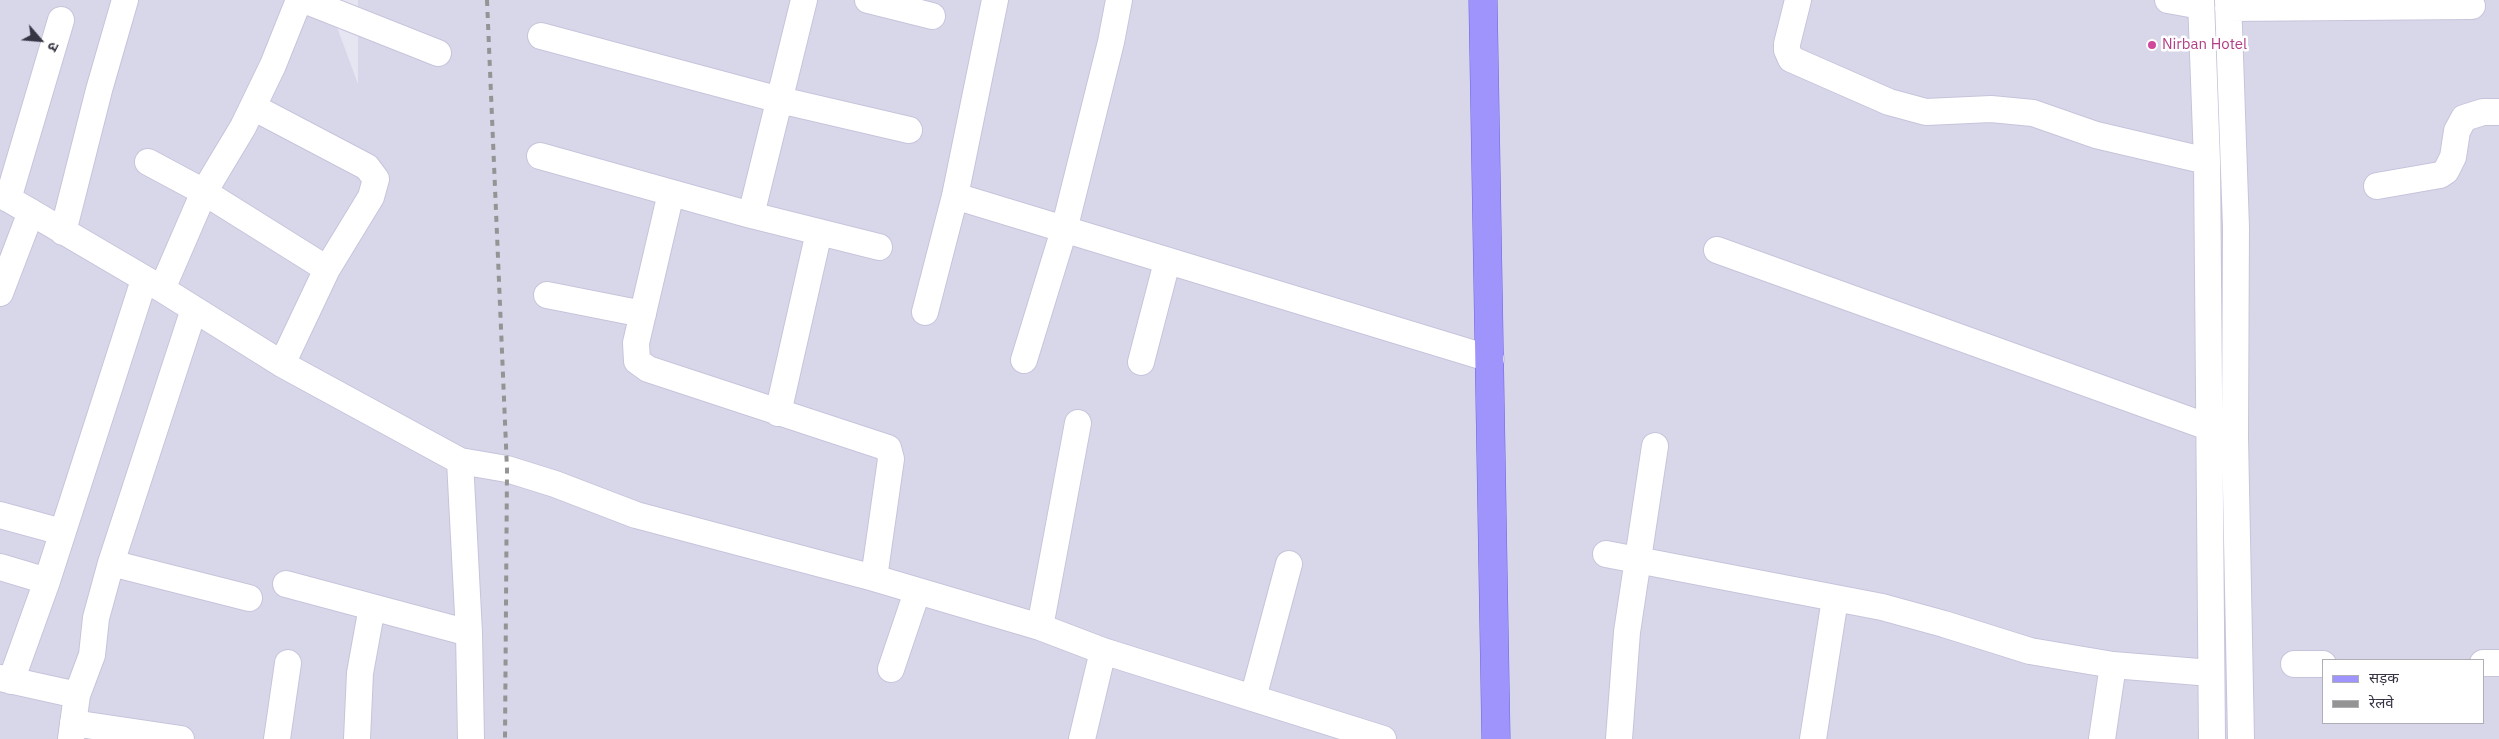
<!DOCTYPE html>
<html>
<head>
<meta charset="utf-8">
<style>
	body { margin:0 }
	#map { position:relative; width:2499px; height:739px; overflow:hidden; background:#e6e5f2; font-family:"IBM Plex Sans","Noto Sans Devanagari",sans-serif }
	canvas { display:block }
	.legend { position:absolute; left:2322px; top:659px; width:162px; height:65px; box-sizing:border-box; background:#fff; border:1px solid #aeaeb4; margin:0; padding:6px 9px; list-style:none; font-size:15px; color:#353544 }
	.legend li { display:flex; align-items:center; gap:10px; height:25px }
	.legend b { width:25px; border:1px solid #aeaeb4 }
	.north { position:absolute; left:15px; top:15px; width:50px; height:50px; -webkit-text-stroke:4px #fff; paint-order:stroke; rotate:117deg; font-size:14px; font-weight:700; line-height:20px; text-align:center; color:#353544 }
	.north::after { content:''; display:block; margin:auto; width:18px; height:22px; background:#353544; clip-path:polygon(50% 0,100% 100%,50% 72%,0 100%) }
</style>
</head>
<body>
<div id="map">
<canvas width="2499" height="739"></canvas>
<ul class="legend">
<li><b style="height:6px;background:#9f94fb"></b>सड़क</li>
<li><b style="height:6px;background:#949494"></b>रेलवे</li>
</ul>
<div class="north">उ</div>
</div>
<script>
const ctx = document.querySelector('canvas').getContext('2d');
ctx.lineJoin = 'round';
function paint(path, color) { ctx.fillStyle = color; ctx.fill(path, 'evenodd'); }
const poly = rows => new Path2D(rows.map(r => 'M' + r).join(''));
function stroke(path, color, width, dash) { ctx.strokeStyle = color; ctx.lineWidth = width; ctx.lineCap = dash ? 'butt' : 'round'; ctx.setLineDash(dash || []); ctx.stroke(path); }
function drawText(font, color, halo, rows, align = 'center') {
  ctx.font = font + ' "IBM Plex Sans",sans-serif'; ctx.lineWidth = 5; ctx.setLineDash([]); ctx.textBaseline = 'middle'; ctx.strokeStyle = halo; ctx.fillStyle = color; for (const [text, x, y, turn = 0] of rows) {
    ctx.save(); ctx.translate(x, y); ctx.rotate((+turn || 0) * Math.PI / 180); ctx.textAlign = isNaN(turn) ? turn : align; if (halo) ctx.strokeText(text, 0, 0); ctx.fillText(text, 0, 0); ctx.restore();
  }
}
const residential = poly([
	[0,0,327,0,358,84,358,0,2499,0,2499,739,0,739],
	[2323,660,2483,660,2483,723,2323,723]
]);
const minor = poly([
	[304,0,438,53],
	[868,0,932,16],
	[1798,0,1787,44,1787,50,1791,59,1889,102,1926,112,1991,109,2033,113,2096,135,2207,161],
	[2168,0,2201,6],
	[2201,0,2207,161,2212,739],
	[2228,0,2236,227,2235,437,2241,739],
	[2228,8,2472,6],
	[541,36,780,100,909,130],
	[253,107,367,167,376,179,371,197,327,269,282,364],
	[540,156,751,215,879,247],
	[148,162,204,192,327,269],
	[2377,186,2440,175,2446,171,2453,157,2457,131,2464,118,2483,112,2499,112],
	[671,193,636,343,637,361,648,369,888,448,891,459,874,578],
	[0,194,162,289,282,364,460,461,507,469,555,484,636,515,874,578,1040,627,1103,651,1383,739],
	[955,196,1491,359],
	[8,199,61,20],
	[751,215,804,0],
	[63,232,99,90,125,0],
	[1717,250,2225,433],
	[162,289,204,192,243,127,273,65,299,0],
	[0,293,31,212],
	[547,295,643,314],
	[925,312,955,196,995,0],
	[1024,360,1064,230,1111,42,1119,0],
	[1141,362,1167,262],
	[778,413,819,232],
	[460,461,469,633,471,739],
	[0,515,62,532],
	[1606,554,1882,607,1944,624,2030,651,2113,665,2211,673],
	[111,563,249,598],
	[0,567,47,581],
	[286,584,469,633],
	[1040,627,1078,423],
	[2483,663,2499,663],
	[2294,664,2323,664],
	[891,669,917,592],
	[0,678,77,695],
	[11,681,47,581,144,280],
	[1253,698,1289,564],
	[73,723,181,739],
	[71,739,77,695,92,655,96,618,111,563,194,309],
	[277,739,288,663],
	[357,739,360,673,372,607],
	[1082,739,1103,651],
	[1619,739,1627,632,1655,446],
	[1813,739,1835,599],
	[2102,739,2113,665]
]);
const major = poly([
	[1483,0,1496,739]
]);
const rail = poly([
	[487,0,507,469,505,739]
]);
const markers = [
	[2152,45,5,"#d1479c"]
];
const hotelNames = [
	["Nirban Hotel",2162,45]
];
paint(residential, '#d8d7ea');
stroke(minor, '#c6c4db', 28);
stroke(major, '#6f64e0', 29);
stroke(minor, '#fff', 26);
stroke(major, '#9f94fb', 28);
stroke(rail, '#949494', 4, [6, 6]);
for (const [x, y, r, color] of markers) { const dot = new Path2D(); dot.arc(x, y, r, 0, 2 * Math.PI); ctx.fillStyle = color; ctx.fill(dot); stroke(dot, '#fff', 2); }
drawText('15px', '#b23c85', '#fff', hotelNames, 'left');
</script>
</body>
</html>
